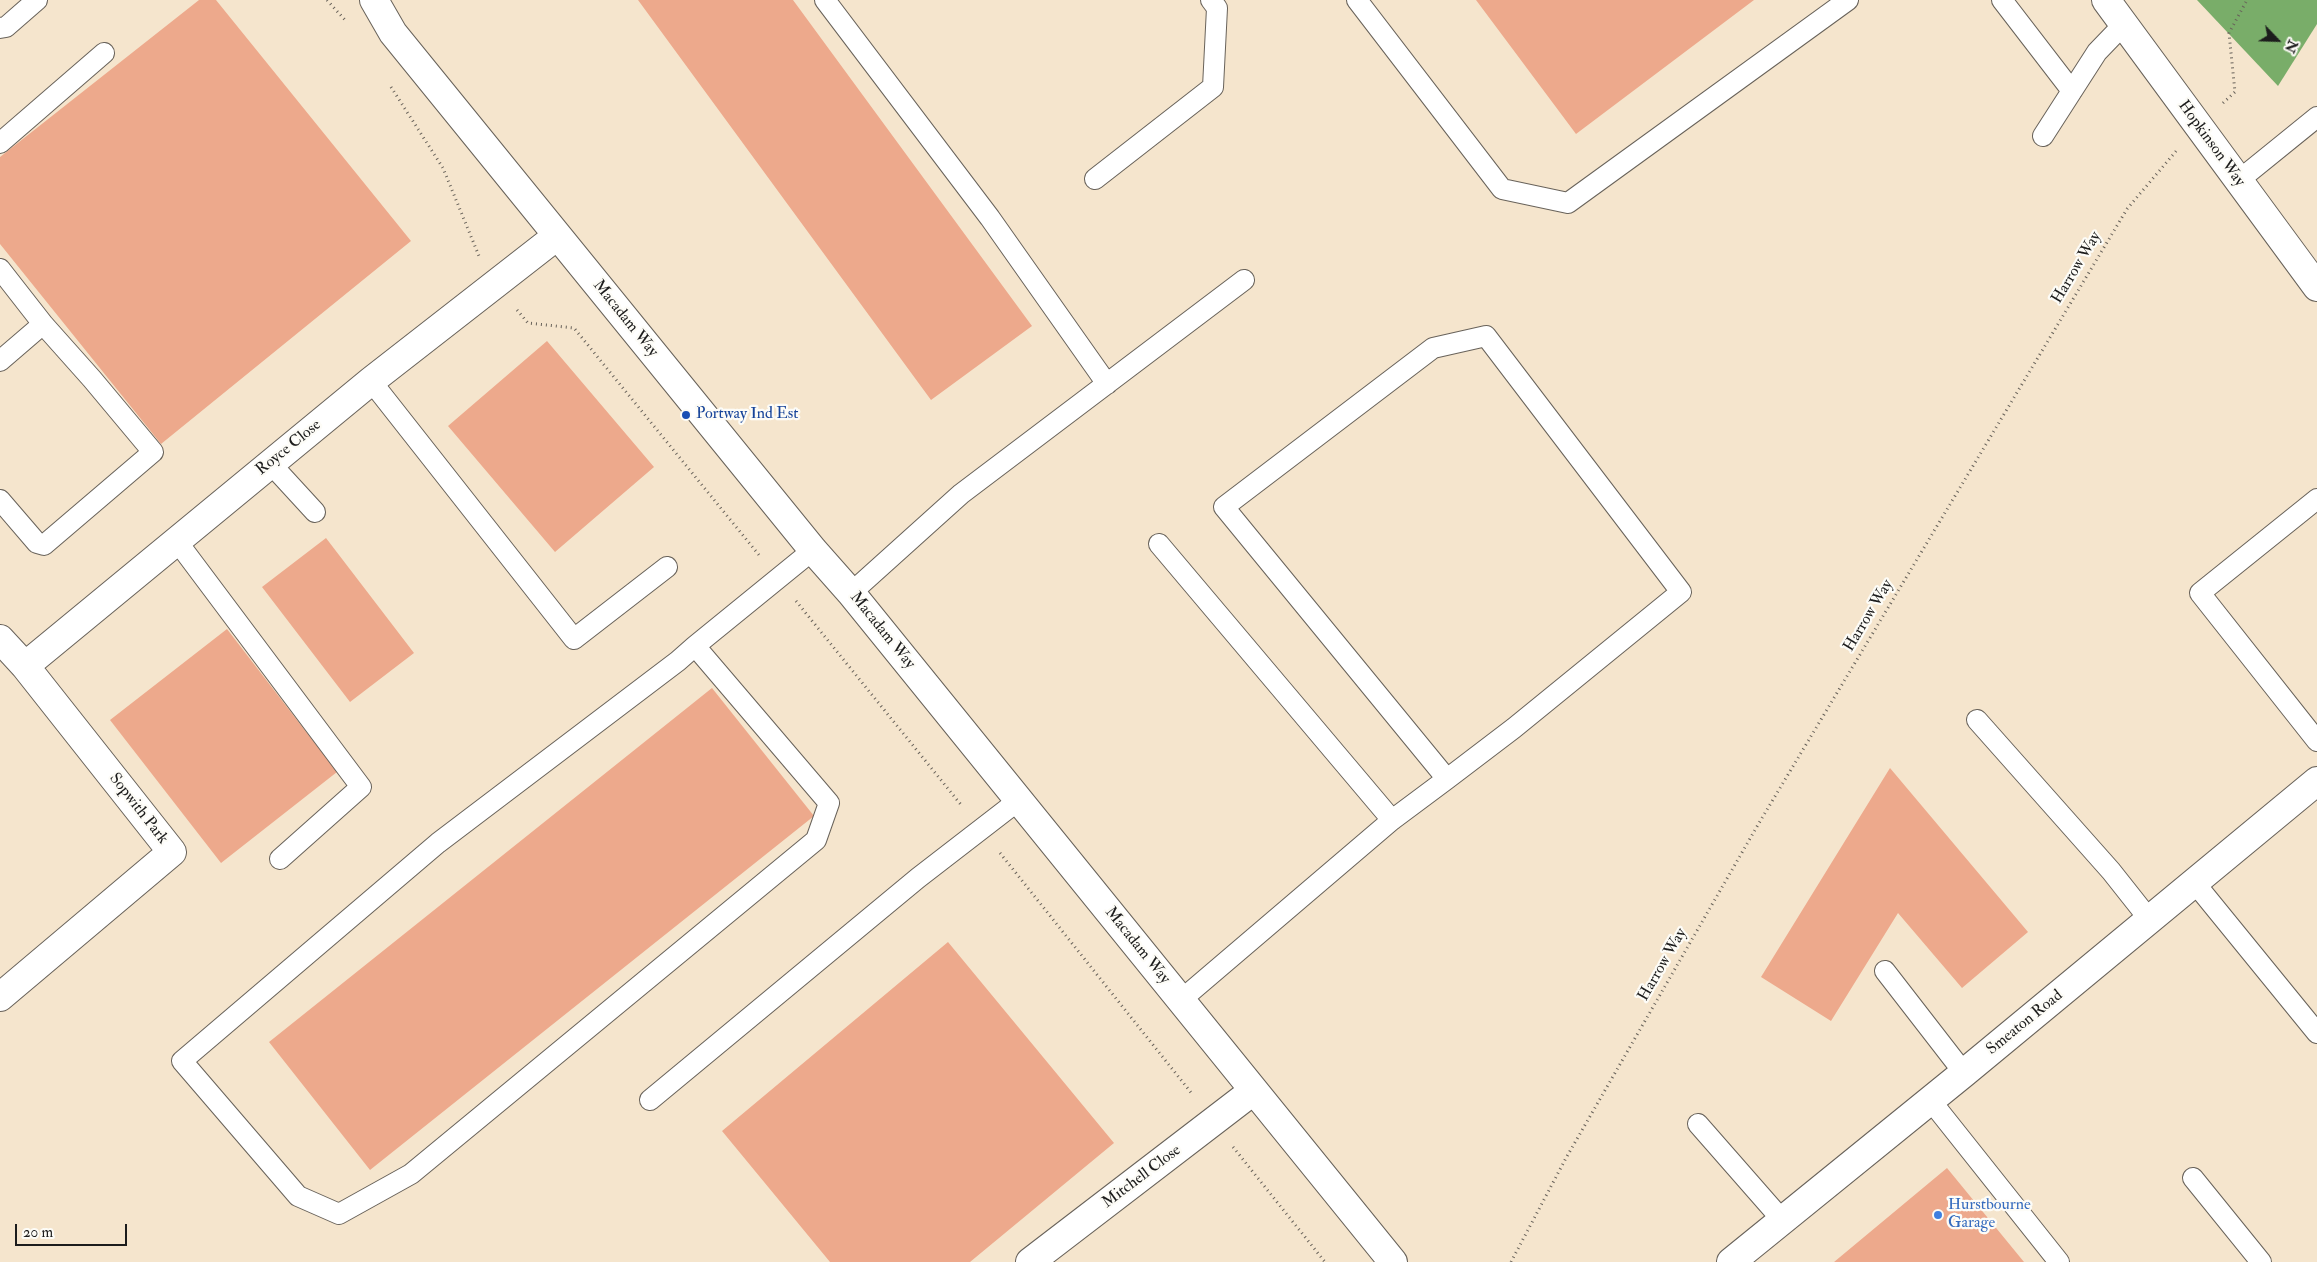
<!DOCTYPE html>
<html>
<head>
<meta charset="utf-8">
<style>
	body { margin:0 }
	#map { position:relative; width:2317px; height:1262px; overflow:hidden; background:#f5e5cd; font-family:"IM FELL Double Pica",serif }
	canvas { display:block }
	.north { position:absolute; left:2252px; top:15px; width:50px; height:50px; -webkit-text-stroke:4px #fdfcf7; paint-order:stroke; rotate:114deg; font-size:14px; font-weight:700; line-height:20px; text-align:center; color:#1c1c1c }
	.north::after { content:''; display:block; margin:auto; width:18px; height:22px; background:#1c1c1c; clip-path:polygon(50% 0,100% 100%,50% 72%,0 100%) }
	.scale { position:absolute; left:15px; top:1224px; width:112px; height:22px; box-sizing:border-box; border:2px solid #1c1c1c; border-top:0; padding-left:6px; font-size:15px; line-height:18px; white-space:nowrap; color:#1c1c1c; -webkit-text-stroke:4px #fdfcf7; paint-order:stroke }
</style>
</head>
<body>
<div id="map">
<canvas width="2317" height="1262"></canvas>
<div class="north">N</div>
<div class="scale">20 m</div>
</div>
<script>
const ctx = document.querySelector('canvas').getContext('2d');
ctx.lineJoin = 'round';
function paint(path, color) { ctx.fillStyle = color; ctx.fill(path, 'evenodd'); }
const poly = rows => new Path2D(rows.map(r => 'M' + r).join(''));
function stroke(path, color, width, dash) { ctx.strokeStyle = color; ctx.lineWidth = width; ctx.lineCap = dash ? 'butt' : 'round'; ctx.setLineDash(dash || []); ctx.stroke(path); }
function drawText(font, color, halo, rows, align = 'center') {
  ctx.font = font + ' "IM FELL Double Pica",serif'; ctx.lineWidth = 4.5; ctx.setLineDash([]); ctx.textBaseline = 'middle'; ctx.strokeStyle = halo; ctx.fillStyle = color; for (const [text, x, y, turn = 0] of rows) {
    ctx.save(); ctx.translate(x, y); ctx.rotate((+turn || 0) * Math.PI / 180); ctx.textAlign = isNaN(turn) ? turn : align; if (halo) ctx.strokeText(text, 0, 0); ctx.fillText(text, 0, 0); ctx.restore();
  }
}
const forest = poly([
	[2197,0,2317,0,2317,24,2278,86]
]);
const building = poly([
	[199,0,216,0,411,241,161,444,0,244,0,157],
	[638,0,793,0,1032,326,931,400],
	[1476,0,1754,0,1576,134],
	[547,341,654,467,555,552,448,426],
	[326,538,414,653,350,702,262,587],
	[227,629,337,772,221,863,110,720],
	[712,688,814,816,370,1170,269,1042],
	[1890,768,2028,932,1962,988,1898,913,1831,1021,1761,977],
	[948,942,1114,1143,970,1262,830,1262,722,1131],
	[1947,1168,2024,1262,1834,1262]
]);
const path = poly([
	[327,0,345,20],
	[391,87,443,168,479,256],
	[2223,103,2235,92,2229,33,2247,0],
	[517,310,528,323,574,328,759,555],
	[796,601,962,806],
	[1000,853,1193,1095],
	[1233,1147,1325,1262],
	[1511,1262,1566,1158,1759,823,2127,209,2177,150]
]);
const lane = poly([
	[825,0,990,218,1107,384],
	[1357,0,1502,189,1568,203,1848,0],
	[2002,0,2072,91],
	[0,28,6,27,37,0],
	[2043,136,2097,52,2123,25],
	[0,143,104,53],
	[1095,179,1213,87,1217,8,1211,0],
	[2238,181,2317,117],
	[0,269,43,324],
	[0,361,43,324,92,379,153,452,44,545,37,543,0,500],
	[371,381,574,639,667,567],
	[270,463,315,512],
	[2317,499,2200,593,2317,741],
	[176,540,361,787,280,859],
	[1159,544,1392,820],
	[851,593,961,494,1244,280],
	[695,646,829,803,816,840,411,1174,339,1214,298,1196,182,1061,438,843,678,661,695,646,813,550],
	[1977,720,2111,871,2149,919],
	[2194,882,2317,1033],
	[1885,971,1964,1073],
	[1181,1000,1392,820,1447,779,1514,728,1681,592,1486,336,1433,348,1224,507,1447,779],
	[650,1100,918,878,1019,800],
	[1931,1101,2059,1262],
	[1698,1124,1783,1221],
	[2193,1178,2261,1262]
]);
const street = poly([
	[374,0,393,33,813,550,851,593,1393,1262],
	[2106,0,2317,287],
	[0,639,25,666,172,852,0,997],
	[25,666,371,381,557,236],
	[1030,1262,1253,1091],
	[1731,1262,1964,1073,2317,781]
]);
const markers = [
	[686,415,5,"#1a4fb4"],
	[1938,1215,5,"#3f7fe0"]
];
const streetNames = [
	["Hopkinson Way",2211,144,54],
	["Harrow Way",2077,268,-59],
	["Macadam Way",625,319,51],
	["Royce Close",289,448,-39],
	["Harrow Way",1869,616,-59],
	["Macadam Way",882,631,51],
	["Sopwith Park",138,809,52],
	["Macadam Way",1137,946,51],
	["Harrow Way",1663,965,-60],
	["Smeaton Road",2025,1023,-39],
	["Mitchell Close",1142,1177,-37]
];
const transitNames = [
	["Portway Ind Est",696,415]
];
const shopNames = [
	["Hurstbourne",1948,1206],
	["Garage",1948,1224]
];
paint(forest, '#79ad69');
paint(building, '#eda98c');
stroke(lane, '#68625a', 22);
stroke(street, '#68625a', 30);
stroke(path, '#68625a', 3, [1, 4]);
stroke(lane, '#fff', 20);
stroke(street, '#fff', 28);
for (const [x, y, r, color] of markers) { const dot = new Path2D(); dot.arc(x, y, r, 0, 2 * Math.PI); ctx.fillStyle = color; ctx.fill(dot); stroke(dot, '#fdfcf7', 2); }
drawText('16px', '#1c1c1c', '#fdfcf7', streetNames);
drawText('16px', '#164399', '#fdfcf7', transitNames, 'left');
drawText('16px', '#366cbe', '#fdfcf7', shopNames, 'left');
</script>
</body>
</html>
